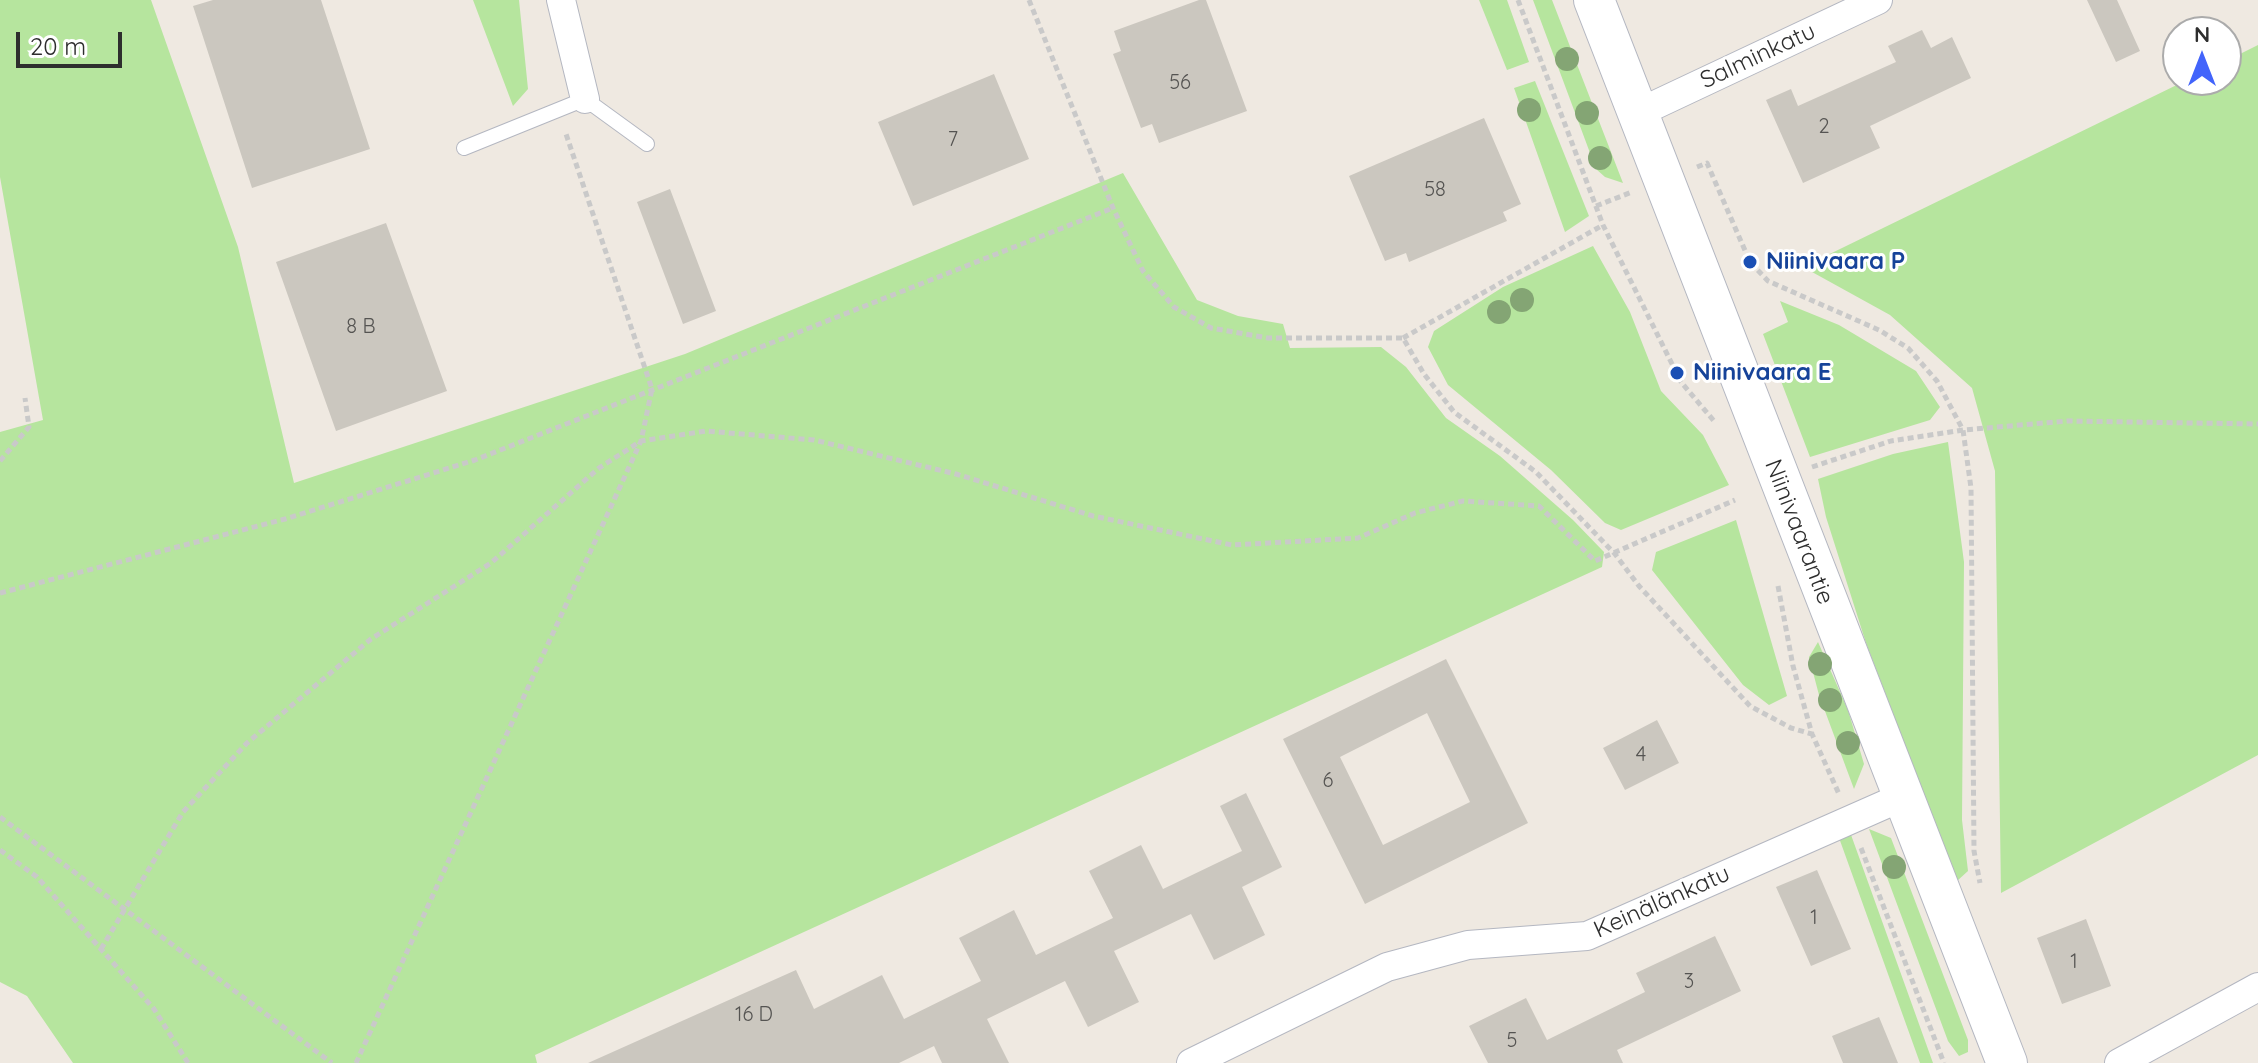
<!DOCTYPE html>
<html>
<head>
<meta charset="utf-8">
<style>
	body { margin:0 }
	#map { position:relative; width:2258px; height:1063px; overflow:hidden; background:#efe9e1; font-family:Quicksand,sans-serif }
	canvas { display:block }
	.north { position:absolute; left:2162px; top:16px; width:80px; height:80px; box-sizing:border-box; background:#fff; border:2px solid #ababab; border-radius:50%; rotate:0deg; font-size:22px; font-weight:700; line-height:32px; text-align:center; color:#2e2e2e }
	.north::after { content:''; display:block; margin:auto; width:28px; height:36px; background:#4264fb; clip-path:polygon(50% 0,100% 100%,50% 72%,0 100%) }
	.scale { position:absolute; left:16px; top:32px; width:106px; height:36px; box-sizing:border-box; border:4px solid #2e2e2e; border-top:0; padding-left:10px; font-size:24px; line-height:28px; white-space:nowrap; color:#2e2e2e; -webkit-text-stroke:6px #fff; paint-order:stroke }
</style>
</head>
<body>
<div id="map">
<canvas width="2258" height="1063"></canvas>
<div class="north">N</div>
<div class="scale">20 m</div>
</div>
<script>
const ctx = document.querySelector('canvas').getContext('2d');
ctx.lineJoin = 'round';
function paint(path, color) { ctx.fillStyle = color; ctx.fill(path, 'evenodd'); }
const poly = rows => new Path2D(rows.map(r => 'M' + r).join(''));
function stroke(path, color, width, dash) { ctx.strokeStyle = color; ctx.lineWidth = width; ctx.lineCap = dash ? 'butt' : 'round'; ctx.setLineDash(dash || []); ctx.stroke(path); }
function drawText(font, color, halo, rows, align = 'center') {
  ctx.font = font + ' Quicksand,sans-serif'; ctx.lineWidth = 6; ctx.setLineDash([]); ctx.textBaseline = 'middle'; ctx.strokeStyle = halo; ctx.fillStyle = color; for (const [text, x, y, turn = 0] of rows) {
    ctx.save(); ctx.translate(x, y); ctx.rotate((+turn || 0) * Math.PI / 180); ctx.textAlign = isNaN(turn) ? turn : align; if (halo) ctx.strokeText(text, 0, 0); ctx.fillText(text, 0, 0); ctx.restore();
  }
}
const green = poly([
	[0,0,151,0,238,247,294,483,685,354,1123,173,1197,300,1238,316,1283,324,1290,348,1381,347,1406,367,1446,418,1500,456,1573,520,1604,552,1602,567,535,1055,537,1063,73,1063,27,996,0,982,0,432,43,420,0,177],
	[473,0,519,0,528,89,513,106],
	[1479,0,1507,0,1529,62,1507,70],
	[1533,0,1552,0,1623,183,1605,177,1596,169],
	[2258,45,2258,755,2001,893,1995,471,1972,388,1890,315,1803,267,2187,80,2226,80,2226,61],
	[1535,81,1589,216,1565,232,1514,88],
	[1593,246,1630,312,1661,391,1703,435,1729,485,1621,530,1605,523,1551,470,1448,385,1428,347,1434,331,1503,287],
	[1780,301,1839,325,1916,371,1940,407,1930,420,1810,457,1763,334,1788,322],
	[1948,442,1964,562,1962,820,1968,871,1957,881,1866,643,1826,517,1818,479,1893,454],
	[1736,520,1787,696,1769,705,1743,685,1652,570,1656,552],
	[1818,642,1848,710,1864,764,1854,789,1819,695,1809,657],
	[1869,829,1891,838,1968,1040,1968,1052,1959,1056,1948,1041],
	[1850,832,1933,1063,1920,1063,1838,835]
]);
const building = poly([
	[213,0,321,0,370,149,252,188,193,6],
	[1199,0,1206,0,1247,111,1159,143,1152,124,1141,128,1113,54,1121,51,1114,31],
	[2087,0,2117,0,2140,51,2116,62],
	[1922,30,1931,48,1952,37,1971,78,1870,126,1880,148,1803,183,1766,100,1791,89,1798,106,1896,62,1888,46],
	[994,74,1029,159,913,206,878,122],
	[1484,118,1521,204,1503,212,1507,221,1409,262,1406,253,1385,261,1349,176],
	[670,189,716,311,683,324,637,202],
	[386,223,447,391,336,431,276,262],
	[1446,659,1528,823,1365,904,1283,739],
	[1427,713,1470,802,1383,845,1340,757],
	[1657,720,1679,763,1625,790,1603,748],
	[1246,793,1282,867,1242,887,1265,935,1214,960,1191,914,1114,951,1139,1002,1088,1027,1065,981,987,1019,1009,1063,942,1063,934,1046,899,1063,588,1063,796,970,814,1009,882,975,904,1019,981,981,959,938,1014,910,1036,955,1113,918,1089,871,1141,845,1163,889,1242,851,1220,806],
	[1817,870,1851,949,1811,966,1776,887],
	[2086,919,2111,986,2062,1004,2037,938],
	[1715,936,1741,991,1617,1050,1623,1063,1488,1063,1469,1026,1526,998,1547,1040,1645,992,1636,973],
	[1879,1017,1898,1063,1843,1063,1832,1036]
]);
const path = poly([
	[1029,0,1113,208,1143,271,1174,307,1211,328,1268,338,1403,338,1424,374,1454,412,1536,472,1615,554,1639,586,1750,706,1791,728,1812,734],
	[1518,0,1603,225,1681,382,1714,421],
	[1697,167,1707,163,1750,262,1768,281,1879,330,1908,348,1937,381,1963,430,1971,488,1974,851,1980,883],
	[1596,206,1632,192],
	[1403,338,1603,225],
	[0,461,29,427,25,398],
	[1812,467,1891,441,1963,430,2067,421,2258,424],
	[1778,586,1793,666,1812,734,1839,794],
	[0,593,285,519,475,460,1113,208],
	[0,817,332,1063],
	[1861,848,1944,1063],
	[0,850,37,877,154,1009,188,1063],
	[101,949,183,812,247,743,371,639,491,563,599,468,641,441,706,431,814,440,956,474,1093,516,1232,545,1358,538,1415,513,1463,501,1539,506,1595,561,1735,500],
	[356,1063,641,441,652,389,566,134]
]);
const service = poly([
	[464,148,585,99,647,144]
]);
const minor = poly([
	[561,0,585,99],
	[1638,113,1878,0],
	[1191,1063,1387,967,1468,945,1587,936,1902,797],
	[2119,1063,2258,987]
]);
const secondary = poly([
	[1594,0,2007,1063]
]);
const trees = [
	[1567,59],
	[1529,110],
	[1587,113],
	[1600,158],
	[1522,300],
	[1499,312],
	[1820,664],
	[1830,700],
	[1848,743],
	[1894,867]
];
const markers = [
	[1750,262,8,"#1a4fb4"],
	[1677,373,8,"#1a4fb4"]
];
const numberNames = [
	["56",1180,83],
	["2",1824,127],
	["7",953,140],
	["58",1435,190],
	["8 B",361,327],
	["4",1641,755],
	["6",1328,781],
	["1",1814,918],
	["1",2074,962],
	["3",1689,982],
	["16 D",754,1015],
	["5",1512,1041]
];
const streetNames = [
	["Salminkatu",1758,56,-25],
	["Niinivaarantie",1799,532,69],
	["Keinälänkatu",1662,902,-24]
];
const transitNames = [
	["Niinivaara P",1766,262],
	["Niinivaara E",1693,373]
];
paint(green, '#b6e59e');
paint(building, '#cbc7bf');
stroke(service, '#b4b7c1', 16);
stroke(minor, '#b4b7c1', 30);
stroke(secondary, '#b4b7c1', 42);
stroke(path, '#c9c9c9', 5, [6, 4]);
stroke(service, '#fff', 14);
stroke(minor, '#fff', 28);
stroke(secondary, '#fff', 40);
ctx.fillStyle = '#84a574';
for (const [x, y] of trees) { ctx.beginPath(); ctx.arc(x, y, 12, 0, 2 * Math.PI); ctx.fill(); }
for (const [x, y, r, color] of markers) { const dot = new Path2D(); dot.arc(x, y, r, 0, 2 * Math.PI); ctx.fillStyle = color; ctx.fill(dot); stroke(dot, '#fff', 3); }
drawText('20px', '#555452', null, numberNames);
drawText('24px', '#2e2e2e', '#fff', streetNames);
drawText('bold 24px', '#164399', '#fff', transitNames, 'left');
</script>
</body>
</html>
